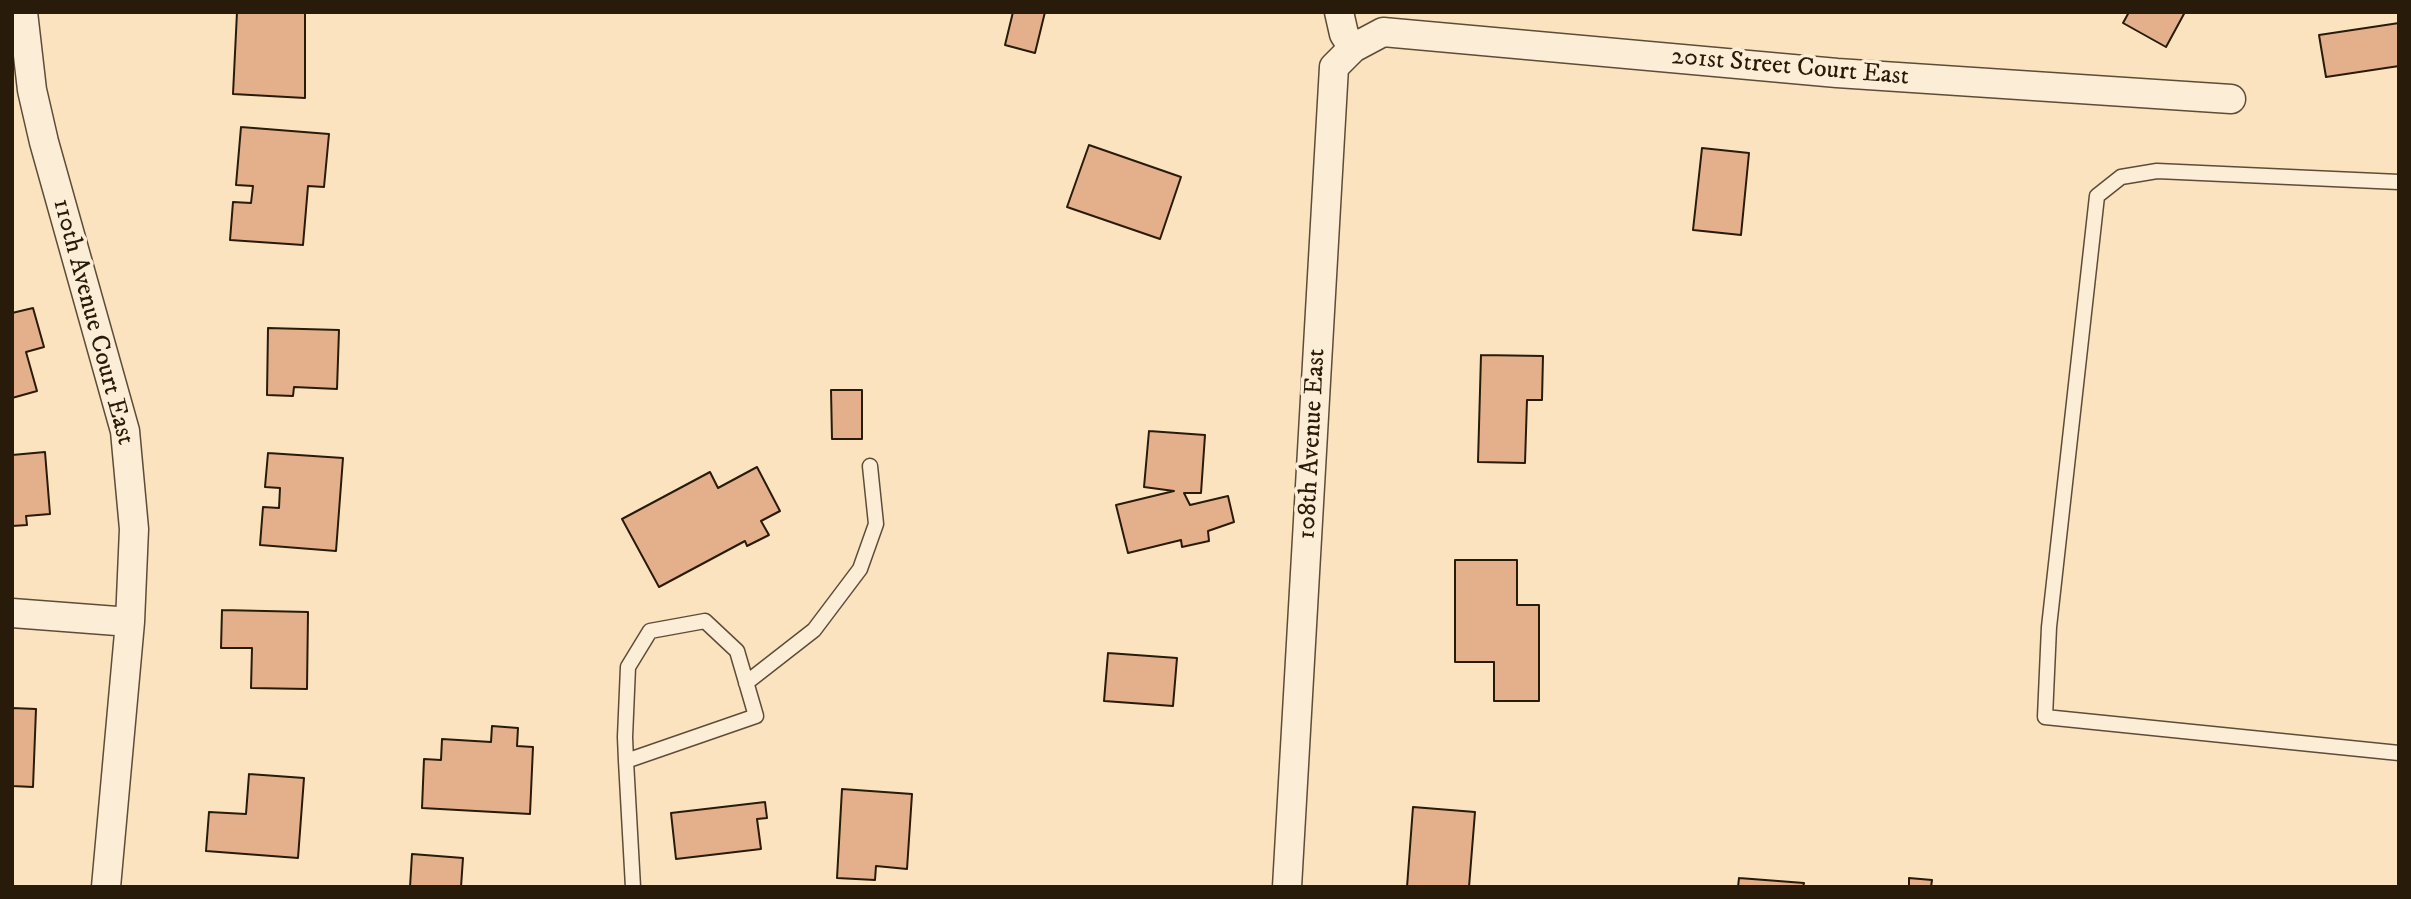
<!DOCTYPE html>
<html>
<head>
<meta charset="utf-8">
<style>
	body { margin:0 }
	#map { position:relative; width:2411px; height:899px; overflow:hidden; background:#fbe3c0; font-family:"IM FELL DW Pica",serif }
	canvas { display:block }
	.frame { position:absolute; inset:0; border:14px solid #281b0a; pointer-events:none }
</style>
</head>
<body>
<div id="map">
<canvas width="2411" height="899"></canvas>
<div class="frame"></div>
</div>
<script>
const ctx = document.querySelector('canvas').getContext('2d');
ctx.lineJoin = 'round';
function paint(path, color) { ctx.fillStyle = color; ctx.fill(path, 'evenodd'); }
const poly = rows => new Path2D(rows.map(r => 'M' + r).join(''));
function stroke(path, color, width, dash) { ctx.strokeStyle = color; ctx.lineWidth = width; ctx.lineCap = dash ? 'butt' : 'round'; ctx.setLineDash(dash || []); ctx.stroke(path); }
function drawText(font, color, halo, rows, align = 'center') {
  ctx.font = font + ' "IM FELL DW Pica",serif'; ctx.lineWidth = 7; ctx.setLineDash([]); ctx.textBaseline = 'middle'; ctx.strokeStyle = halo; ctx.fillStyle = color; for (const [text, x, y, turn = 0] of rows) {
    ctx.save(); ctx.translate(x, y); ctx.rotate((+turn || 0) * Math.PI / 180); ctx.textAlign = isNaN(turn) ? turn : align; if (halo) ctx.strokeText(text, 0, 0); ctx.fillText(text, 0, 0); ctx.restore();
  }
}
const building = poly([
	[237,12,305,12,305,98,233,94,237,12],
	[1013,12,1045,12,1035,53,1005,45,1013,12],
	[2129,12,2185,12,2166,47,2123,23,2129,12],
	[2399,23,2399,66,2326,77,2319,35,2399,23],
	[241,127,329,134,324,187,308,186,303,245,230,240,233,202,251,203,253,186,236,185,241,127],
	[1089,145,1181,177,1160,239,1067,207,1089,145],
	[1702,148,1749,153,1741,235,1693,230,1702,148],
	[33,308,44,347,26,352,37,391,12,398,12,313,33,308],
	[268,328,339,330,337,389,294,387,293,396,267,395,268,328],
	[1481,355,1543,356,1542,400,1527,400,1525,463,1478,462,1481,355],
	[831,390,862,390,862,439,832,439,831,390],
	[1149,431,1205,435,1201,493,1184,493,1190,505,1228,496,1234,522,1208,531,1209,541,1182,547,1181,540,1128,553,1116,505,1174,491,1144,487,1149,431],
	[45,452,50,514,26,516,27,525,12,526,12,455,45,452],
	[268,453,343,458,336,551,260,545,263,507,279,508,280,488,265,487,268,453],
	[757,467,780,511,761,521,769,535,747,546,745,541,659,587,622,519,710,472,718,488,757,467],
	[1455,560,1517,560,1517,605,1539,605,1539,701,1494,701,1494,662,1455,662,1455,560],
	[222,610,308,612,307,689,251,688,252,648,221,648,222,610],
	[1108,653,1177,658,1173,706,1104,701,1108,653],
	[12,708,36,709,33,787,12,786,12,708],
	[492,726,518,728,517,746,533,747,530,814,422,808,424,759,441,760,442,739,491,742,492,726],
	[249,774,304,778,298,858,206,851,209,812,246,814,249,774],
	[842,789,912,794,907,869,876,866,875,880,837,878,842,789],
	[765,802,767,818,757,819,761,849,676,859,671,813,765,802],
	[1413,807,1475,812,1469,887,1407,887,1413,807],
	[412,854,463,858,461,887,410,887,412,854],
	[1739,878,1804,883,1803,887,1738,887,1739,878],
	[1909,878,1932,880,1931,887,1909,887,1909,878]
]);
const service = poly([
	[2399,182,2157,171,2121,177,2097,196,2049,627,2045,717,2399,753],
	[746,683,814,630,860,569,876,524,870,466],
	[626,761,756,716,737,651,705,621,650,631,628,667,625,737,626,761,633,887]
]);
const minor = poly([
	[23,12,32,90,44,142,125,431,134,529,130,622,106,887],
	[1353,48,1383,32,1837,73,2231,99],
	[12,613,130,622],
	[1287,887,1334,67,1353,48,1344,34,1339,12]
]);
const streetNames = [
	["201st Street Court East",1790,68,5],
	["110th Avenue Court East",92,322,75],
	["108th Avenue East",1313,444,-87]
];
paint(building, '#e4af8b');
stroke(building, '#281b0a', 2);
stroke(service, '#5d4d38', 17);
stroke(minor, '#5d4d38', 31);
stroke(service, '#fcedd6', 14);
stroke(minor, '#fcedd6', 28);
drawText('26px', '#281b0a', '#fcedd6', streetNames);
</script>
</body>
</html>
